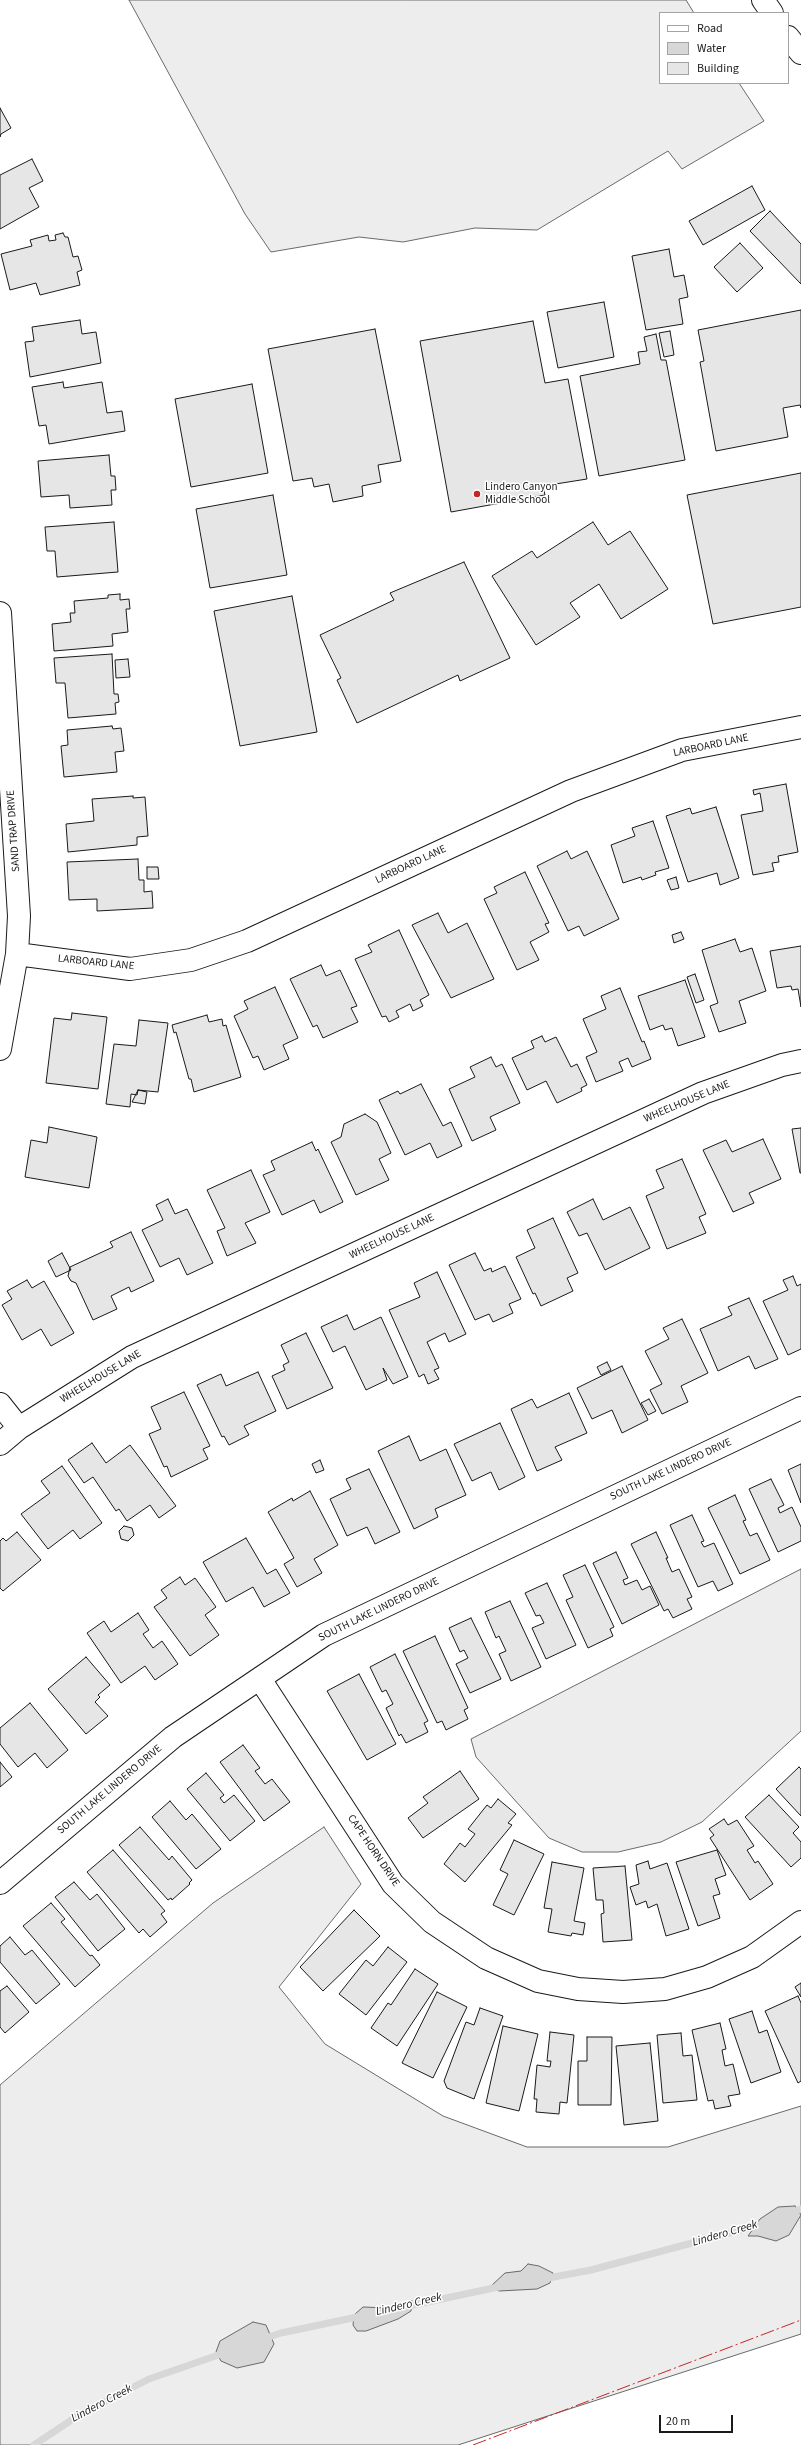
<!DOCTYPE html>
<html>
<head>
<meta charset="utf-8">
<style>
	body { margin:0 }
	#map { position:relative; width:801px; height:2445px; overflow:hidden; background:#fff; font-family:"Source Sans 3",sans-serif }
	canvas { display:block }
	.legend { position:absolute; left:659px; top:12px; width:130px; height:72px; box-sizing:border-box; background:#fff; border:1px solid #a3a3a3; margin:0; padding:5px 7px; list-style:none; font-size:12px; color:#1a1a1a }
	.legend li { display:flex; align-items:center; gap:8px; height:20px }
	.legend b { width:20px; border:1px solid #a3a3a3 }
	.scale { position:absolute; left:659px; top:2415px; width:74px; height:18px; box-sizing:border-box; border:2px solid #1a1a1a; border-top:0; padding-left:5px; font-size:12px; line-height:14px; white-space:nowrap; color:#1a1a1a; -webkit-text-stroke:3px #fff; paint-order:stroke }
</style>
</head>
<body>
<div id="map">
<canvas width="801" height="2445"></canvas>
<ul class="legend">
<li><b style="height:5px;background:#fff"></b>Road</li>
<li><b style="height:11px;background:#d7d7d7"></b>Water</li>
<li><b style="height:11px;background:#e6e6e6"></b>Building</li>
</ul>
<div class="scale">20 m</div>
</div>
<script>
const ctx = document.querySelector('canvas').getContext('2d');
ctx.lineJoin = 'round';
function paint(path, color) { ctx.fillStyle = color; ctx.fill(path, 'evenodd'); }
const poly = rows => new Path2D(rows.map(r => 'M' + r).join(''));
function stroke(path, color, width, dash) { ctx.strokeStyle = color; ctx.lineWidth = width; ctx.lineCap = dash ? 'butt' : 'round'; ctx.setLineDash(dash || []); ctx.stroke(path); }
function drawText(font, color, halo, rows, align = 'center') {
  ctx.font = font + ' "Source Sans 3",sans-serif'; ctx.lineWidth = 3; ctx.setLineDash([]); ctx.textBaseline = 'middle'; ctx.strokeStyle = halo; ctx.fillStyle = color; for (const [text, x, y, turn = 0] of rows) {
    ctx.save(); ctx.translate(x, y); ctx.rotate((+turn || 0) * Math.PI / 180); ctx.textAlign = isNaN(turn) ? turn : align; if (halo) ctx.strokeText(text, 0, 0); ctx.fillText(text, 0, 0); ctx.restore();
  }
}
const built = poly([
	[129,0,686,0,694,13,660,13,660,83,739,83,764,121,682,169,668,151,537,230,475,228,403,242,359,237,271,252,245,214,129,0],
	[801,1569,801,1731,702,1822,661,1842,618,1852,582,1852,549,1838,476,1757,471,1739,801,1569],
	[324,1827,361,1884,279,1987,325,2044,443,2116,527,2147,668,2147,801,2106,801,2334,458,2445,0,2445,0,2085,213,1903,324,1827]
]);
const water = poly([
	[795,2206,801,2215,789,2235,776,2241,758,2236,748,2236,760,2219,778,2207,795,2206],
	[528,2264,539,2266,553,2273,550,2283,537,2289,499,2291,491,2286,505,2273,521,2271,528,2264],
	[412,2301,411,2311,398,2319,366,2331,357,2331,353,2325,354,2315,363,2307,388,2308,412,2301],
	[253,2322,266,2325,274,2344,264,2362,237,2368,221,2361,216,2352,220,2341,253,2322]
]);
const stream = poly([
	[790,2213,801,2209],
	[543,2279,591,2270,763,2224],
	[404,2307,503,2286],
	[263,2339,281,2333,362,2316],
	[34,2445,79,2415,149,2379,227,2352]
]);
const building = poly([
	[0,108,11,128,1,134,0,137,0,108],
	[32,159,43,181,29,188,39,207,0,229,0,175,32,159],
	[752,186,765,210,703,245,689,221,752,186],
	[770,211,801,244,801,284,750,231,770,211],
	[63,233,65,237,68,237,73,257,78,256,82,270,77,272,80,285,40,295,36,283,10,290,1,254,32,246,30,240,48,235,49,241,56,240,55,235,63,233],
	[740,243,763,268,737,292,714,267,740,243],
	[669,249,674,277,684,275,688,297,679,299,683,324,646,330,632,256,669,249],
	[604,302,614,357,558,368,547,312,604,302],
	[801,310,801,408,800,405,783,408,788,437,716,451,700,362,704,361,698,330,801,310],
	[80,320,82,334,96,332,101,363,30,377,25,342,34,341,32,327,80,320],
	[533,321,545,383,568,379,587,479,543,486,545,495,451,512,420,341,533,321],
	[375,329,401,461,378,465,381,482,362,486,363,496,333,502,329,484,314,487,312,478,293,481,268,349,375,329],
	[670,331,674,355,664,357,659,333,670,331],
	[656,334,661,360,666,360,685,460,599,476,580,376,640,364,638,352,647,351,644,337,656,334],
	[63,382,64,388,102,382,107,413,122,411,125,431,49,444,46,425,39,426,32,387,63,382],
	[252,384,268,473,191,487,175,399,252,384],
	[109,455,111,476,115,476,116,490,111,490,112,505,70,508,69,495,41,497,38,461,109,455],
	[801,473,801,607,713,624,687,495,801,473],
	[273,495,287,575,210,588,196,509,273,495],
	[114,522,118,572,57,577,55,551,47,551,45,527,114,522],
	[593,522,608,545,630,531,668,589,621,619,599,584,570,603,580,617,536,645,492,576,532,551,537,558,593,522],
	[464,562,510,658,460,681,458,675,357,723,337,680,341,678,320,635,394,600,390,593,464,562],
	[120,594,120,600,129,599,130,609,126,609,128,632,112,634,113,646,54,651,52,624,71,622,70,613,75,613,74,601,108,598,108,595,120,594],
	[292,596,317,732,240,746,214,611,292,596],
	[112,654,114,694,118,694,119,702,115,703,116,714,68,718,65,683,56,683,54,658,112,654],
	[128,659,130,677,116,678,115,660,128,659],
	[112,726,113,729,121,728,124,751,115,752,117,772,64,777,61,746,68,745,67,730,112,726],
	[786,784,798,852,778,856,779,862,772,863,774,871,753,875,741,815,763,811,760,793,754,795,753,790,786,784],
	[133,796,133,798,145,797,148,836,137,837,137,845,68,852,66,824,94,821,92,799,133,796],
	[716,807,739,878,720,885,717,873,688,882,666,816,690,808,692,814,716,807],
	[653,821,669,868,655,872,656,875,642,880,641,877,623,883,611,845,635,836,632,828,653,821],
	[567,851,571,859,587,851,619,919,584,936,579,926,568,931,537,866,567,851],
	[138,859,139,880,144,880,144,892,152,891,153,908,97,911,97,899,69,900,67,862,138,859],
	[147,867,158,867,159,879,147,879,147,867],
	[525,872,549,923,545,924,549,932,530,942,539,960,517,970,484,899,497,893,494,887,525,872],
	[676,877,679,888,671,890,667,880,676,877],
	[438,913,448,933,467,923,494,979,451,998,412,925,438,913],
	[399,930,429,995,420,1000,423,1006,413,1011,410,1004,396,1011,399,1017,389,1022,386,1016,382,1017,355,959,372,952,368,945,399,930],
	[681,932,684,939,674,943,672,935,681,932],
	[735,939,740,952,752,948,766,991,739,1001,746,1023,719,1032,710,1006,718,1003,702,950,735,939],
	[801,946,801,1007,798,989,792,990,791,986,777,988,770,951,801,946],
	[321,965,326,976,340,970,357,1006,351,1008,358,1022,323,1038,317,1025,313,1027,290,979,321,965],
	[695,974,704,1000,696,1003,687,977,695,974],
	[685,980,705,1037,678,1046,672,1028,665,1030,663,1025,650,1030,638,996,685,980],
	[275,987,298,1038,283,1045,289,1059,264,1070,258,1056,253,1058,234,1016,248,1009,244,1001,275,987],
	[620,988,642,1042,644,1041,651,1059,632,1067,628,1058,619,1062,623,1071,596,1082,586,1057,597,1052,583,1019,606,1009,601,996,620,988],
	[72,1013,107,1017,98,1089,46,1083,54,1018,71,1020,72,1013],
	[207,1015,209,1022,222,1019,223,1026,226,1025,241,1077,194,1092,191,1079,189,1079,176,1032,174,1033,172,1025,207,1015],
	[139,1020,168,1023,158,1092,138,1090,137,1095,131,1094,130,1107,106,1104,114,1044,136,1046,139,1020],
	[542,1036,545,1042,556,1037,571,1067,577,1064,587,1085,581,1088,582,1091,557,1103,546,1081,527,1090,512,1058,534,1048,531,1041,542,1036],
	[491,1057,496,1067,502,1064,520,1103,490,1117,496,1130,472,1141,449,1089,475,1077,470,1067,491,1057],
	[421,1084,443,1126,451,1122,462,1146,437,1158,430,1143,405,1155,379,1100,398,1091,400,1094,421,1084],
	[138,1090,147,1092,145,1104,132,1102,138,1090],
	[365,1114,377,1122,391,1153,379,1159,389,1180,356,1195,331,1142,341,1137,344,1124,365,1114],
	[49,1127,97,1137,89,1188,25,1177,31,1140,47,1143,49,1127],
	[801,1128,801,1173,800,1173,792,1129,801,1128],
	[763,1139,781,1179,749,1193,754,1203,733,1212,703,1150,726,1140,732,1152,763,1139],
	[312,1142,316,1151,318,1149,343,1202,320,1213,314,1200,282,1215,263,1175,275,1170,271,1161,312,1142],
	[682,1159,706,1214,699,1217,706,1233,667,1249,646,1196,664,1188,656,1170,682,1159],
	[251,1170,270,1212,245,1223,256,1243,227,1256,217,1231,225,1228,207,1190,251,1170],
	[168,1199,175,1214,187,1209,213,1263,187,1275,179,1258,160,1267,142,1230,163,1220,156,1205,168,1199],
	[593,1199,603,1220,630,1207,650,1248,605,1270,587,1233,579,1236,567,1212,593,1199],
	[553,1218,578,1273,567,1278,573,1291,541,1306,535,1293,533,1294,516,1257,535,1248,527,1230,553,1218],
	[131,1232,154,1281,131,1292,129,1287,111,1296,117,1309,93,1320,76,1283,71,1281,68,1276,70,1267,113,1247,110,1242,131,1232],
	[62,1253,71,1270,56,1277,48,1261,62,1253],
	[475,1253,484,1271,491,1268,492,1272,505,1266,521,1299,509,1304,513,1313,493,1322,489,1314,475,1320,449,1265,475,1253],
	[437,1272,466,1334,449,1342,445,1333,427,1342,439,1368,434,1370,439,1379,428,1384,424,1374,419,1377,389,1310,420,1297,414,1283,437,1272],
	[793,1276,797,1286,801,1284,801,1349,788,1355,763,1301,788,1290,783,1280,793,1276],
	[27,1280,32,1288,44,1281,74,1333,51,1346,41,1329,22,1340,2,1305,12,1299,7,1291,27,1280],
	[749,1298,778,1359,755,1369,749,1356,718,1371,700,1329,732,1315,728,1307,749,1298],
	[347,1315,354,1330,381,1317,408,1377,393,1384,383,1368,387,1380,366,1390,345,1346,333,1352,321,1327,347,1315],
	[682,1319,708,1373,681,1386,688,1402,662,1414,650,1390,662,1384,645,1351,669,1339,663,1328,682,1319],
	[306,1333,333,1388,287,1409,272,1376,285,1370,283,1365,289,1362,281,1345,306,1333],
	[607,1362,611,1370,601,1375,597,1367,607,1362],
	[622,1366,648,1420,622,1433,612,1410,592,1419,577,1388,622,1366],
	[258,1372,276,1411,244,1426,249,1435,229,1445,224,1436,222,1437,197,1385,221,1374,226,1386,258,1372],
	[184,1392,210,1446,203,1449,208,1459,171,1477,167,1466,164,1467,149,1434,161,1429,151,1407,184,1392],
	[569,1393,587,1433,555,1447,562,1460,537,1471,511,1409,532,1399,537,1408,569,1393],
	[649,1399,656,1411,648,1415,641,1403,649,1399],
	[500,1423,525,1477,499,1490,491,1472,472,1481,454,1444,500,1423],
	[409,1436,420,1461,446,1449,466,1495,435,1509,438,1517,414,1529,378,1451,409,1436],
	[92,1443,106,1463,130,1445,176,1506,159,1518,150,1505,127,1521,119,1509,116,1511,93,1477,84,1483,68,1460,92,1443],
	[320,1460,324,1470,316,1473,312,1464,320,1460],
	[801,1464,801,1503,788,1470,801,1464],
	[62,1466,102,1523,80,1539,73,1530,48,1549,21,1514,50,1493,41,1481,62,1466],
	[369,1469,400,1532,375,1544,367,1527,347,1536,330,1499,351,1489,346,1479,369,1469],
	[771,1479,784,1505,778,1508,780,1513,792,1507,801,1527,801,1541,778,1552,749,1489,771,1479],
	[310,1491,338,1545,314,1559,322,1573,297,1587,284,1564,294,1558,268,1512,292,1498,293,1501,310,1491],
	[735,1495,746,1520,743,1521,750,1536,757,1533,770,1560,740,1574,708,1508,735,1495],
	[692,1515,704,1541,701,1542,704,1547,714,1543,733,1584,718,1591,713,1581,698,1587,670,1525,692,1515],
	[124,1526,132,1528,134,1535,128,1541,121,1539,119,1531,124,1526],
	[17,1532,41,1560,3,1591,0,1588,0,1541,3,1538,6,1541,17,1532],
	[656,1532,668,1558,666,1558,672,1572,679,1569,692,1597,687,1599,692,1609,673,1618,668,1609,664,1611,631,1544,656,1532],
	[246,1538,267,1574,276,1569,290,1593,264,1607,253,1587,226,1602,203,1562,246,1538],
	[616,1552,628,1578,623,1580,625,1585,637,1580,642,1590,650,1586,659,1605,622,1624,593,1563,616,1552],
	[585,1565,614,1627,610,1629,613,1636,588,1648,566,1600,573,1597,563,1575,585,1565],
	[180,1577,185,1585,195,1578,216,1607,205,1615,219,1635,190,1656,154,1607,167,1598,161,1590,180,1577],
	[547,1583,576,1645,546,1659,532,1628,544,1623,540,1615,536,1616,525,1593,547,1583],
	[510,1601,541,1667,511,1681,499,1654,506,1651,499,1636,496,1638,485,1612,510,1601],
	[138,1613,149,1630,143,1634,153,1648,162,1641,178,1664,155,1680,145,1666,121,1683,87,1633,104,1621,111,1632,138,1613],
	[471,1618,501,1679,470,1693,456,1664,468,1658,464,1650,460,1652,449,1628,471,1618],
	[435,1636,468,1708,464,1710,468,1719,446,1730,442,1721,437,1723,403,1651,435,1636],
	[395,1654,428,1721,424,1723,428,1732,406,1743,401,1734,399,1736,386,1708,393,1704,386,1690,382,1692,370,1667,395,1654],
	[86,1657,110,1685,98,1695,100,1697,95,1702,108,1716,86,1734,48,1689,86,1657],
	[359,1674,396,1744,367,1760,327,1691,359,1674],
	[30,1703,68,1750,47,1768,35,1753,18,1767,0,1744,0,1728,30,1703],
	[243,1745,260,1768,255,1771,265,1784,272,1779,290,1802,264,1821,220,1762,243,1745],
	[0,1762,12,1777,0,1787,0,1762],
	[799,1767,801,1769,801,1816,776,1789,799,1767],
	[460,1771,479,1799,423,1838,408,1818,428,1803,423,1797,460,1771],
	[206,1773,224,1795,220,1798,224,1803,234,1795,255,1821,230,1841,187,1789,206,1773],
	[769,1795,799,1827,793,1833,801,1842,801,1858,791,1867,745,1817,769,1795],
	[498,1799,516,1814,508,1823,512,1825,465,1882,444,1864,460,1843,465,1847,475,1834,468,1829,487,1805,491,1808,498,1799],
	[170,1801,186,1820,192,1814,221,1849,196,1869,152,1817,170,1801],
	[724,1819,728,1825,737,1820,754,1846,747,1850,755,1863,758,1861,773,1884,750,1900,710,1838,714,1835,709,1829,724,1819],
	[140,1827,169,1860,172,1856,192,1880,189,1883,190,1884,172,1900,171,1898,168,1900,119,1845,140,1827],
	[514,1840,544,1854,514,1915,493,1905,508,1874,500,1870,514,1840],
	[113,1850,165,1911,161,1914,167,1922,150,1937,143,1929,139,1933,87,1872,113,1850],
	[717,1850,726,1875,715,1879,720,1894,713,1896,720,1918,698,1926,676,1862,717,1850],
	[648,1861,650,1869,667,1863,689,1929,666,1936,657,1904,648,1908,646,1901,636,1905,630,1887,639,1884,636,1865,648,1861],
	[552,1862,584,1868,574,1921,585,1923,583,1935,572,1933,571,1936,548,1932,552,1909,544,1908,552,1862],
	[625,1866,632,1940,603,1942,601,1914,604,1913,603,1900,596,1900,593,1868,625,1866],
	[74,1882,90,1900,97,1894,125,1929,98,1951,55,1897,74,1882],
	[51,1903,65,1919,61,1922,90,1956,92,1955,100,1965,75,1987,23,1926,51,1903],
	[354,1910,380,1936,323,1991,300,1967,354,1910],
	[10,1937,25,1955,32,1950,60,1984,36,2004,0,1962,0,1946,10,1937],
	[388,1947,407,1962,366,2015,339,1994,366,1960,373,1966,388,1947],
	[415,1969,438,1984,397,2046,371,2028,388,2003,391,2005,415,1969],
	[801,1983,801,1997,795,1987,801,1983],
	[7,1986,29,2012,5,2033,0,2027,0,1991,7,1986],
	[437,1992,467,2007,433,2078,402,2063,437,1992],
	[798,1996,801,2003,801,2081,798,2083,765,2011,798,1996],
	[480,2008,503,2016,474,2099,447,2088,444,2081,466,2022,474,2025,480,2008],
	[752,2011,759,2033,767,2030,781,2072,751,2083,729,2019,752,2011],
	[720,2023,726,2049,722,2050,725,2066,733,2064,740,2094,728,2096,731,2106,715,2109,713,2100,708,2101,692,2030,720,2023],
	[503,2026,538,2034,519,2111,486,2103,503,2026],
	[550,2032,574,2035,567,2103,560,2102,559,2114,536,2112,537,2099,534,2099,537,2065,550,2067,551,2061,547,2061,550,2032],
	[681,2033,683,2056,692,2055,697,2100,663,2103,657,2035,681,2033],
	[587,2037,612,2037,611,2105,578,2105,578,2061,587,2061,587,2037],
	[650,2043,658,2121,624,2125,616,2046,650,2043]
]);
const minor = poly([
	[763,0,772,13],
	[788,37,801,53],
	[0,613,19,916,17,954,0,1049],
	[17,954,130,969,191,960,247,941,571,791,682,750,801,727],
	[0,1404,19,1428],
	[0,1444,19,1428,132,1357,703,1093,782,1065,801,1061],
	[260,1679,393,1884,432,1922,486,1958,538,1981,578,1989,623,1992,665,1989,707,1977,752,1957,801,1922],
	[0,1883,173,1737,324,1635,801,1408]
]);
const power = poly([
	[473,2445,801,2320]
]);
const markers = [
	[477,494,4,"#c62828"]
];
const poiNames = [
	["Lindero Canyon",485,488],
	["Middle School",485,501]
];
const streetNames = [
	["LARBOARD LANE",711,746,-12],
	["SAND TRAP DRIVE",14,831,-94],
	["LARBOARD LANE",411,865,-25],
	["LARBOARD LANE",96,963,6],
	["WHEELHOUSE LANE",687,1102,-23],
	["WHEELHOUSE LANE",392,1237,-25],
	["WHEELHOUSE LANE",101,1377,-31],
	["SOUTH LAKE LINDERO DRIVE",671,1470,-25],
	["SOUTH LAKE LINDERO DRIVE",379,1610,-26],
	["SOUTH LAKE LINDERO DRIVE",110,1790,-40],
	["CAPE HORN DRIVE",373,1851,56]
];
const waterNames = [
	["Lindero Creek",725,2234,-16],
	["Lindero Creek",409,2305,-13],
	["Lindero Creek",102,2404,-28]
];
paint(built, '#ededed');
stroke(built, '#6a6a6a', 1);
paint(water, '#d7d7d7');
stroke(water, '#6a6a6a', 1);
stroke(stream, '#d7d7d7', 7);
paint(building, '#e6e6e6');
stroke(building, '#1a1a1a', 1);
stroke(minor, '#1a1a1a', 24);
stroke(minor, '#fff', 22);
stroke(power, '#c62828', 1, [14, 3, 2, 3]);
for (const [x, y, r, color] of markers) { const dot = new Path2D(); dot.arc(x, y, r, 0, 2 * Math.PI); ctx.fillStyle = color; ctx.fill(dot); stroke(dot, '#fff', 1.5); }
drawText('11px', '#1a1a1a', '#fff', poiNames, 'left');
drawText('11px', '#1a1a1a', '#fff', streetNames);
drawText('italic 12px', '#1a1a1a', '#fff', waterNames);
</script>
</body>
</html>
